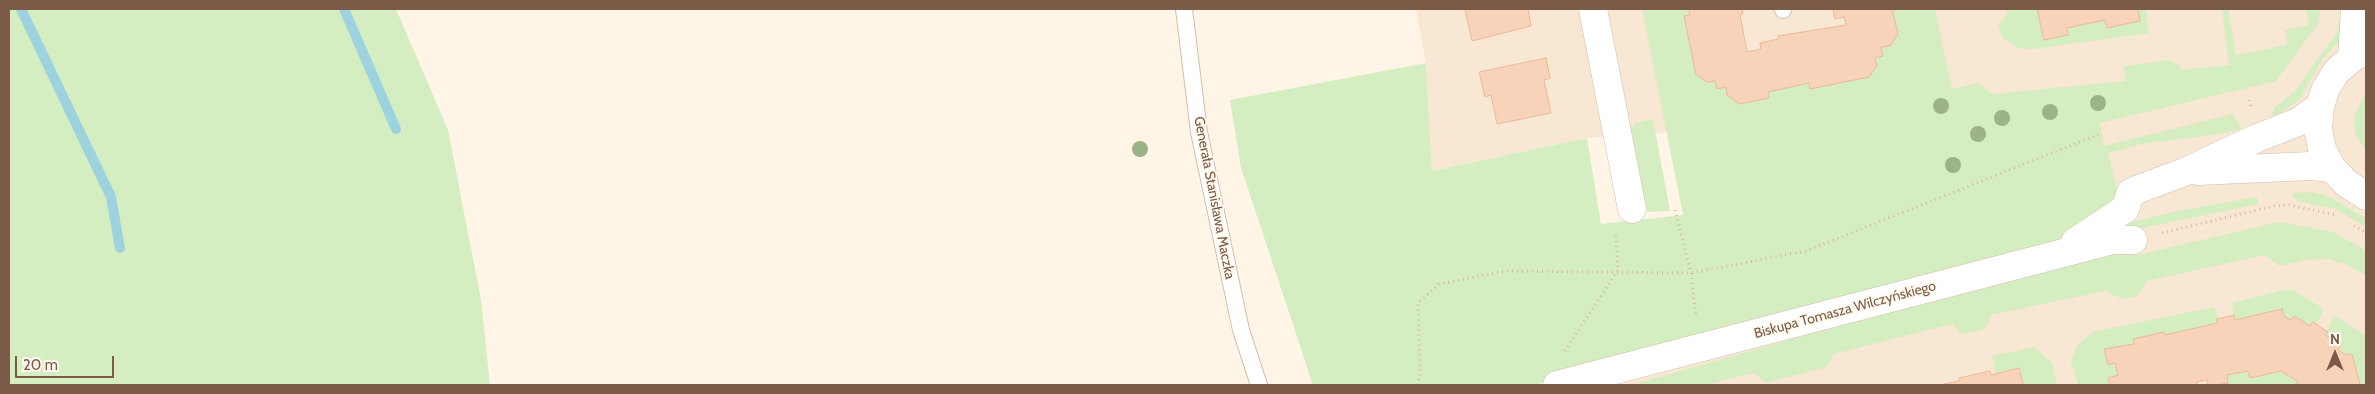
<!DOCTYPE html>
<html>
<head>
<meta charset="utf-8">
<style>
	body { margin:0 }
	#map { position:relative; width:2375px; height:394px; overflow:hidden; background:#fff5e6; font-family:Cabin,sans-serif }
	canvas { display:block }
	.frame { position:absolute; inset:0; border:10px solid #7b5a47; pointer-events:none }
	.north { position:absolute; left:2310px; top:329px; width:50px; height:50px; -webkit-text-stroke:4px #fff9ee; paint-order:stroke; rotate:0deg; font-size:14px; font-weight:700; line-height:20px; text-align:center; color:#7b5a47 }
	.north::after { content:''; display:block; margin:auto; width:18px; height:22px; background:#7b5a47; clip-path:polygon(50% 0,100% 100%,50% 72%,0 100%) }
	.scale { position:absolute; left:15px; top:356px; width:99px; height:22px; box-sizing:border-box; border:2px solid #7b5a47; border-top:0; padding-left:6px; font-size:15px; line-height:18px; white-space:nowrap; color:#7b5a47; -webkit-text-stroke:4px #fff9ee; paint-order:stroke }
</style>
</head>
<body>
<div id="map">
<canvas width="2375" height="394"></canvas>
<div class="frame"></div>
<div class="north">N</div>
<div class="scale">20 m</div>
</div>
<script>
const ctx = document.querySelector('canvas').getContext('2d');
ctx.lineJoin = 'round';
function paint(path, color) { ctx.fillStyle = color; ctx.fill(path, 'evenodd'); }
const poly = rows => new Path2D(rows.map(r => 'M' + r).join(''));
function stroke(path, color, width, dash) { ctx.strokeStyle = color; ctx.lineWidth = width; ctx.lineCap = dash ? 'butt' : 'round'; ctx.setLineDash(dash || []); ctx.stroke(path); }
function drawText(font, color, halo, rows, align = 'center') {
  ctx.font = font + ' Cabin,sans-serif'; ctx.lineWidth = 4; ctx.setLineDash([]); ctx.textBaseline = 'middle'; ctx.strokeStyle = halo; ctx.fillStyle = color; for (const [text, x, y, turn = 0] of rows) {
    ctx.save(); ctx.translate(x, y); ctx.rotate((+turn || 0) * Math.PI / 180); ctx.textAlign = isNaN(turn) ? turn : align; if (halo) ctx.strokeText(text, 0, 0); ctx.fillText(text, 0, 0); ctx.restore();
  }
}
const residential = poly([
	[1416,9,2366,9,2366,385,1617,385,2075,258,2081,223,1933,113,1587,138,1432,171,1426,63]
]);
const green = poly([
	[9,9,396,9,448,130,481,300,490,385,9,385],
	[1642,9,1689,9,1690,15,1684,16,1696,75,1707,82,1715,81,1717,89,1726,87,1727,95,1739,104,1769,97,1768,92,1809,83,1810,89,1883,55,1881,47,1890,46,1898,34,1892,9,1935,9,1952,89,1978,83,1992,94,2126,81,2124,66,2168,60,2179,65,2181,70,2229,65,2222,9,2228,9,2236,55,2287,45,2285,30,2309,25,2306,9,2320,10,2318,24,2276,81,2100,123,2104,146,2233,114,2242,129,2219,134,2142,144,2108,153,2120,201,2043,250,1534,385,1313,385,1241,168,1230,100,1426,63,1432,171,1587,138,1601,224,1683,215],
	[2006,9,2037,9,2044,40,2068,35,2067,28,2105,20,2107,28,2140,21,2138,9,2146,9,2149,33,2033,49,2017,48,2002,37,1998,24,2007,15],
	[2341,17,2343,31,2339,41,2322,60,2299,100,2273,118,2272,113,2274,108,2294,92,2336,34],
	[2366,93,2366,152,2355,134,2354,123,2356,111],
	[1653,119,1670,211,1647,212,1631,129,1635,123],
	[2313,192,2330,197,2366,218,2366,227,2334,208,2298,202,2291,193],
	[2257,197,2259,204,2128,231,2127,223,2182,210],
	[2278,222,2334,232,2366,251,2366,275,2345,264,2327,259,2306,260,2279,266,2264,255,2147,281,2138,296,2122,299,2105,291,1991,315,1985,329,1962,334,1952,324,1834,354,1826,367,1766,383,1753,373,1706,385,1632,385,2111,247,2138,255],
	[2284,290,2293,290,2321,307,2323,311,2316,324,2313,322,2310,326,2294,316,2291,320,2284,316,2282,309,2235,320,2232,303],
	[2214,307,2219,319,2217,319,2217,323,2165,335,2164,332,2133,339,2134,344,2105,349,2108,365,2115,363,2118,375,2108,378,2110,385,2078,385,2071,362,2078,344,2093,332],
	[2334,315,2366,336,2366,385,2360,385,2352,354,2346,355,2338,350,2341,345,2325,335],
	[2034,347,2052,363,2057,385,2016,385,2023,383,2019,368,1996,374,1992,356],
	[2248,371,2250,378,2281,371,2297,381,2298,385,2216,385,2228,383,2227,375]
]);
const stream = poly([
	[21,9,111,197,120,248],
	[344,9,396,129]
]);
const building = poly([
	[1465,9,1528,9,1531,26,1472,41,1465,9],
	[1689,9,1742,9,1743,14,1740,15,1747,52,1761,49,1760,43,1778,39,1778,36,1846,25,1844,17,1835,19,1833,9,1892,9,1898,34,1890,46,1881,47,1883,56,1875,58,1877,66,1869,77,1810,89,1809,83,1768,92,1769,98,1739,104,1727,95,1726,87,1717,89,1715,81,1707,82,1696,75,1684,16,1690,15,1689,9],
	[2037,9,2138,9,2140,21,2107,28,2105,20,2067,28,2068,35,2044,40,2037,9],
	[1546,58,1550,78,1544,80,1551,113,1497,124,1491,95,1485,97,1479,72,1546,58],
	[2282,309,2284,316,2291,320,2294,316,2310,326,2313,322,2328,332,2325,335,2341,345,2338,350,2346,355,2352,354,2360,385,2298,385,2297,381,2281,371,2250,378,2248,371,2227,375,2228,383,2216,385,2208,385,2207,380,2197,382,2198,385,2110,385,2108,378,2118,375,2115,363,2108,365,2104,349,2134,344,2133,339,2164,332,2165,335,2217,323,2217,319,2234,315,2235,320,2282,309],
	[2019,368,2023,384,2016,385,1939,385,1959,381,1959,378,1972,375,1990,371,1991,375,2019,368]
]);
const path = poly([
	[2249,100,2251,108],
	[1675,210,1691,273,1696,317],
	[2354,226,2366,233],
	[2162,233,2274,206,2289,205,2336,215],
	[1565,351,1618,270,1616,236],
	[1417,385,1420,375,1418,303,1439,284,1506,271,1691,273,1806,251,2102,133]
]);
const service = poly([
	[1184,9,1199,132,1241,330,1259,385],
	[1783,9,1783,10]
]);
const minor = poly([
	[1593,9,1632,209],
	[2352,58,2355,9],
	[2198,171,2310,166,2332,168],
	[2075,242,2125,209,2131,192,2187,171,2257,138,2298,122,2320,106],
	[1557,385,2113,240,2133,240]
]);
const tertiary = poly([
	[2366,51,2352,58,2337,71,2326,88,2320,106,2318,128,2322,149,2332,168,2346,183,2366,196]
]);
const trees = [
	[2098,103],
	[1941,106],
	[2050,112],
	[2002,118],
	[1978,134],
	[1140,149],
	[1953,165]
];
const streetNames = [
	["Generała Stanisława Maczka",1214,198,79],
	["Biskupa Tomasza Wilczyńskiego",1845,310,-15]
];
paint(residential, '#f7e7d3');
paint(green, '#d4eec2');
stroke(stream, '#9cd3de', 10);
paint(building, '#f7d3ba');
stroke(building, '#ecb999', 1);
stroke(service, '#d2bcaa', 18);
stroke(minor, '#d2bcaa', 29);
stroke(tertiary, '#d2bcaa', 29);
stroke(path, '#ddb69d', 3, [1, 4]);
stroke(service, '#fff', 16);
stroke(minor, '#fff', 28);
stroke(tertiary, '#fff', 28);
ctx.fillStyle = '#9db288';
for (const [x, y] of trees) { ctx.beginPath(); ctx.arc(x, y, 8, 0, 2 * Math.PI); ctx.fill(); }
drawText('14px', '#7b5a47', '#fff9ee', streetNames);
</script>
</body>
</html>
